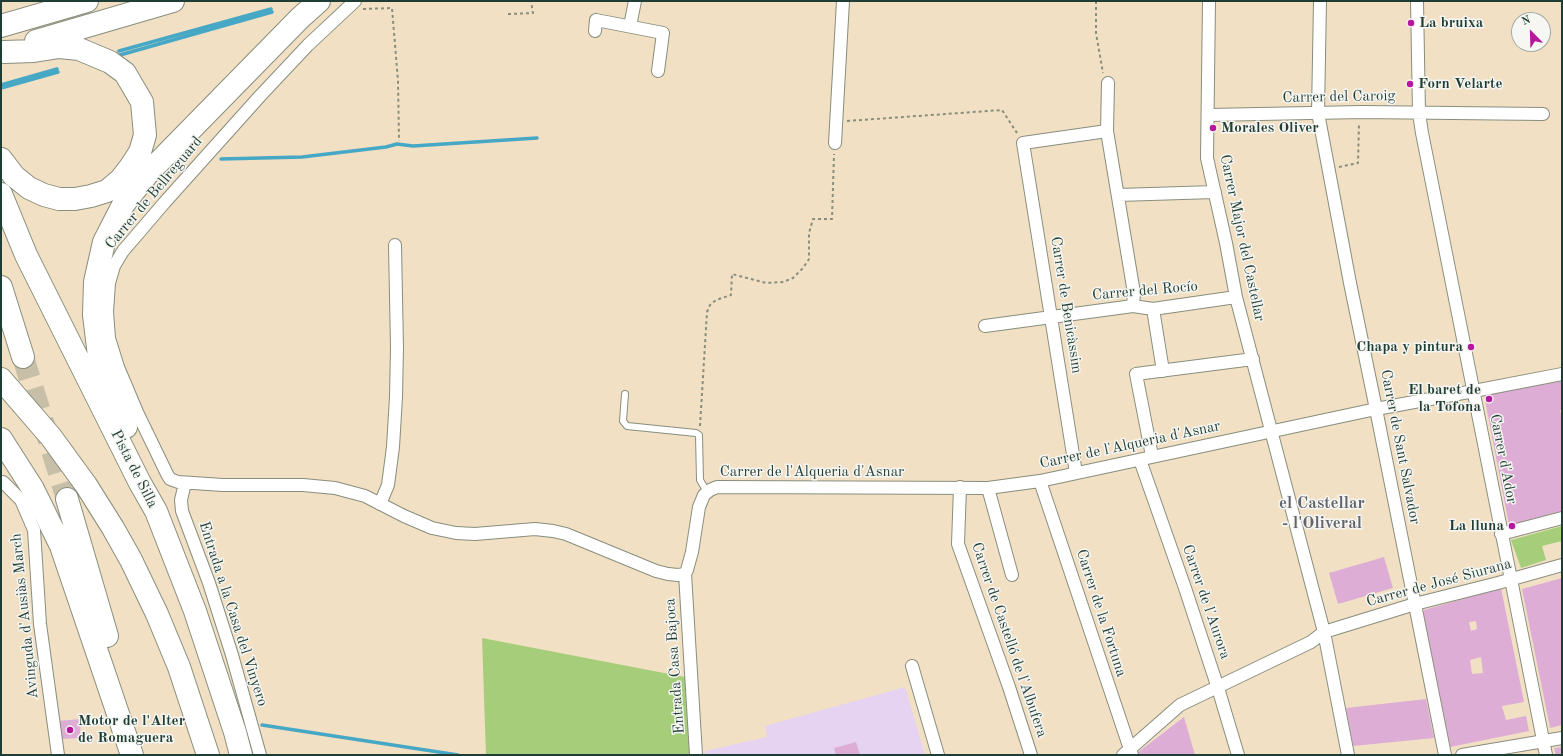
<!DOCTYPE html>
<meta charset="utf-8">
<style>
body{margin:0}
#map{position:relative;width:1563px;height:756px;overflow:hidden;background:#f2e0c5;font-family:"Old Standard TT",serif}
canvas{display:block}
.frame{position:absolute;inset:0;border:2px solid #1f3d34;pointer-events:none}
.north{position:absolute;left:1511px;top:12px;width:40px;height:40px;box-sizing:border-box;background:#f6f6f2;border:1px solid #a0aca6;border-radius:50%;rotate:337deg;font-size:11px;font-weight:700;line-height:16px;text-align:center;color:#1f3d34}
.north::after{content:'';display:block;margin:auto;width:14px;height:18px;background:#b5179e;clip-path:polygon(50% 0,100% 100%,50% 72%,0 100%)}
</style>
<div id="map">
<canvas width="1563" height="756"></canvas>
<div class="frame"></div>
<div class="north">N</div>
</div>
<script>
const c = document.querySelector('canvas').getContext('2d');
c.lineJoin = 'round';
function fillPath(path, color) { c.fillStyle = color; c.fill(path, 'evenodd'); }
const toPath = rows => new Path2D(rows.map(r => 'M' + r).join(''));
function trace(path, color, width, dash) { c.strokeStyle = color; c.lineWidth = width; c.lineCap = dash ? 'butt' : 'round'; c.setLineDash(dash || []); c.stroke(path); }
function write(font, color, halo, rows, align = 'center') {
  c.font = font + ' "Old Standard TT",serif'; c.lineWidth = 3; c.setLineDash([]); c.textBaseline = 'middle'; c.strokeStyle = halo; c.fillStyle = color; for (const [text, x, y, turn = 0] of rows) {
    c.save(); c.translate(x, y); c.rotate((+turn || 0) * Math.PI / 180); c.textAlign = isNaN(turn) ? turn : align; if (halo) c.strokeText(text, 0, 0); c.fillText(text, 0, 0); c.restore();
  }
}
const built = toPath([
 [905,687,925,755,705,755,705,751,767,737,765,726]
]);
const green = toPath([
 [1562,526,1562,541,1542,546,1546,560,1521,568,1511,540],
 [482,638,685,677,690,755,486,755]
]);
const stream = toPath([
 [119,51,271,9],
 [120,55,272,12],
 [1,85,57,69],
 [1,88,58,72],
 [221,159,302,157,386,147,397,144,413,146,537,138],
 [262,725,458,755]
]);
const building = toPath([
 [1562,379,1562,410,1560,410,1562,420,1562,511,1509,525,1484,395],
 [1384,557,1393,588,1338,604,1329,573],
 [1562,578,1562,725,1550,728,1522,589],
 [1501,588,1524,702,1502,706,1506,720,1526,716,1529,731,1450,747,1423,612,1424,610],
 [1476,621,1477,629,1471,631,1469,622],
 [1481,657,1483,673,1472,674,1470,660],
 [1426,699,1434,738,1353,746,1346,708],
 [1184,717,1195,755,1138,755,1137,753],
 [81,719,80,738,62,739,57,721],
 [856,742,860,755,836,755,834,748],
 [1562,747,1562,755,1556,755,1554,748]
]);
const highwayTunnel = toPath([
 [23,357,67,499]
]);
const path = toPath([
 [1096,1,1096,33,1103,73],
 [363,9,392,8,398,81,399,141],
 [508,14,533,13,531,1],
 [847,121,1002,110,1017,133],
 [1339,167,1358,163,1359,123],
 [700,426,707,312,710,305,716,300,731,295,732,274,766,283,783,282,793,278,803,268,809,259,809,233,813,219,832,219,834,154]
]);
const lane = toPath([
 [625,394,623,421,627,426,696,433,699,435,700,480,707,492]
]);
const street = toPath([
 [355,1,308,45,260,96,165,202,123,251,114,266,109,283,107,312,109,338,118,367,137,412,167,474,170,479,178,482,223,485,303,485,335,488,365,496,404,516,432,528,456,533,475,534,535,529,553,531,566,534,656,571,668,574,678,575,685,574],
 [1209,1,1207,158,1226,243,1236,297,1324,632,1348,755],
 [1320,1,1318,113,1350,283,1376,409,1445,755],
 [1417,1,1419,113,1422,133,1546,755],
 [630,26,635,1],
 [595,31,596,20,663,33,658,71],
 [1108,83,1107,131,1134,293,1133,306],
 [1208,115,1362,112,1543,114],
 [835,143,843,1],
 [1118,195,1215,192],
 [1153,309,1163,371],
 [985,326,1133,306,1153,309,1236,297],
 [1152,456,1136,374,1253,359],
 [1140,460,1185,588,1218,688,1238,755],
 [1076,473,1023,143,1107,131],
 [1040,481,1132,755],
 [1,482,3,482,21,500,34,530,40,624,58,755],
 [185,483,181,500,182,511,209,583,232,655,260,755],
 [960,487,958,544,1009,687,1031,755],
 [988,488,1012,575],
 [380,504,388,485,393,447,396,397,397,348,395,245],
 [1501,534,1562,518],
 [685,574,687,570,692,552,699,507,704,495,710,490,717,487,988,488,1040,481,1376,409,1474,391,1562,374],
 [685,574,696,755],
 [912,666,938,755],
 [1123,755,1180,705,1311,642,1324,632,1415,604,1498,583,1562,565],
 [1462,755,1562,738]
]);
const highway = toPath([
 [1,26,87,1],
 [36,41,173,1],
 [1,159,14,176,29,188,44,195,59,199,75,199,91,196,107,191,121,179,131,166,140,152,145,135,142,102,125,73,110,62,79,49,59,47,34,51,4,52],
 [1,194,26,255,140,483,156,511,195,611,235,732,241,755],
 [1,287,23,357],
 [1,379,51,437,86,485,113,528,131,560,157,614,179,667,208,755],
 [126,427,99,356,94,315,95,282,104,242,123,205,149,172,300,18,319,1],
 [1,439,33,489,61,546,132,755],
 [67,499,107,636]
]);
const markers = [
 [1411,23,4,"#b5179e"],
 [1410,84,4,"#b5179e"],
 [1213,128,4,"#b5179e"],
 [1471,347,4,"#b5179e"],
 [1489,399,4,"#b5179e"],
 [1512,526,4,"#b5179e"],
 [70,730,4,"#b5179e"]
];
const poiNames = [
 ["La bruixa",1419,23],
 ["Forn Velarte",1418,84],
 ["Morales Oliver",1221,128],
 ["Chapa y pintura",1463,347,"right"],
 ["El baret de",1481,390,"right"],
 ["la Tofona",1481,407,"right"],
 ["La lluna",1504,526,"right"],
 ["Motor de l'Alter",78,721],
 ["de Romaguera",78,738]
];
const streetNames = [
 ["Carrer del Caroig",1339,97,-1],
 ["Carrer de Bellreguard",154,193,-50],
 ["Carrer Major del Castellar",1242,238,78],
 ["Carrer del Rocío",1145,291,-5],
 ["Carrer de Benicàssim",1066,305,81],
 ["Carrer de l'Alqueria d'Asnar",1130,445,-12],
 ["Carrer de Sant Salvador",1400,447,79],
 ["Carrer d'Ador",1503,459,79],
 ["Pista de Silla",134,469,63],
 ["Carrer de l'Alqueria d'Asnar",812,472],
 ["Carrer de José Siurana",1439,583,-15],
 ["Carrer de l'Aurora",1206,602,71],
 ["Carrer de la Fortuna",1101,613,72],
 ["Entrada a la Casa del Vinyero",233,614,72],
 ["Avinguda d'Ausiàs March",25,616,-96],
 ["Carrer de Castelló de l'Albufera",1009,640,71],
 ["Entrada Casa Bajoca",675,666,-94]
];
const quarterNames = [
 ["el Castellar",1322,504],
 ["- l'Oliveral",1322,524]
];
fillPath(built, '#e5d3f1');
fillPath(green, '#a6ce7a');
trace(stream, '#46a8c5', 3.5);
fillPath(building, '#ddadd6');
trace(highwayTunnel, '#c8bfa8', 22, [22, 11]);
trace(lane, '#888e7c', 8);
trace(street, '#888e7c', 14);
trace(highway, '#888e7c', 24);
trace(path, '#888e7c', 2, [3, 3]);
trace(lane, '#fff', 6);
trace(street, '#fff', 12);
trace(highway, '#fff', 22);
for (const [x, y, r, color] of markers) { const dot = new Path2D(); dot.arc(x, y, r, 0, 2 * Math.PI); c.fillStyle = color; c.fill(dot); trace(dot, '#f6f6f2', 1.5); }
write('bold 15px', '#1f3d34', '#f6f6f2', poiNames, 'left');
write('15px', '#1f3d34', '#f6f6f2', streetNames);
write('bold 17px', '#62646d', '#f6f6f2', quarterNames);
</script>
